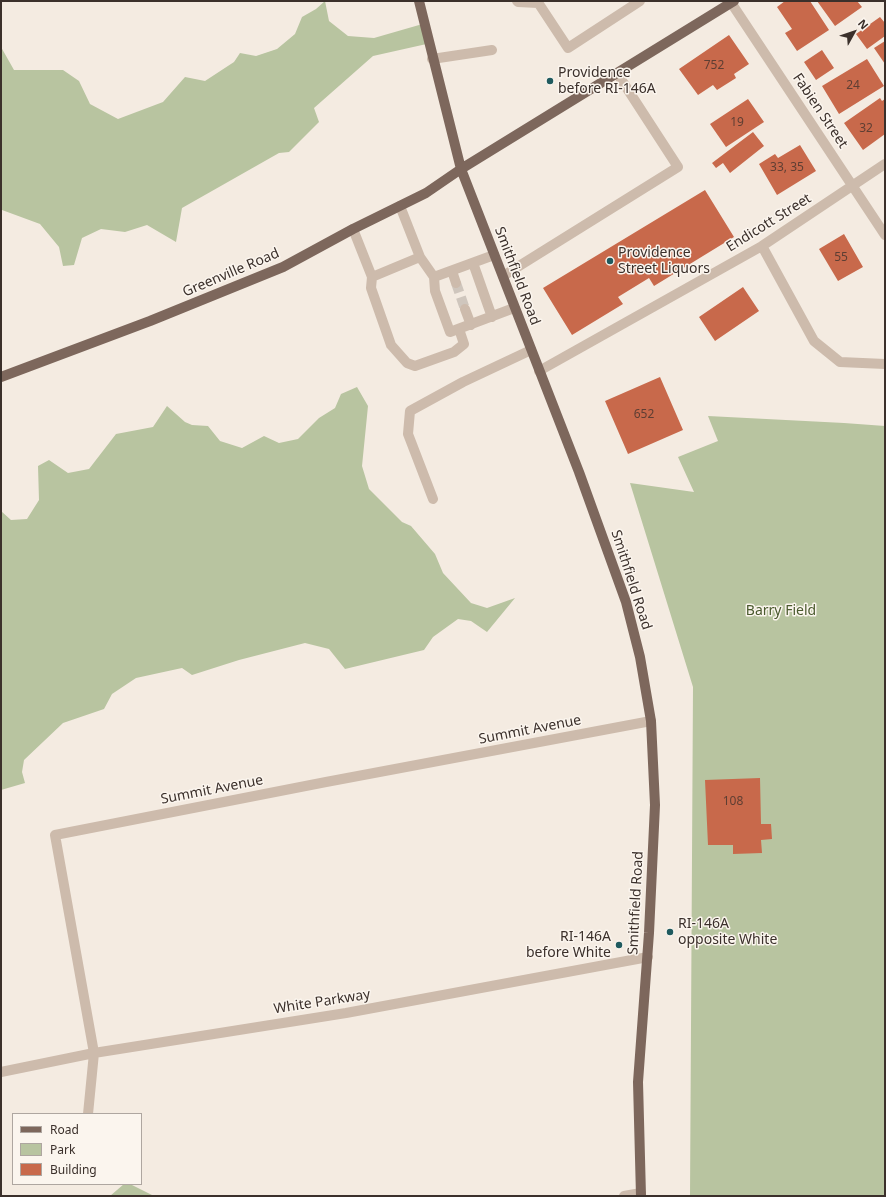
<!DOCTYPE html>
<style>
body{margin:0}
#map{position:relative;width:886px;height:1197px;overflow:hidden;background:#f4ebe1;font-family:"Noto Sans",sans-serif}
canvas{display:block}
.frame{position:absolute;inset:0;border:2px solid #3b302b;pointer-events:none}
.legend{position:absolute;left:12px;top:1113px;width:130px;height:72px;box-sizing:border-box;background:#fbf5ee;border:1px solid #aea6a0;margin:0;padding:5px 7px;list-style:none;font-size:12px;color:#3b302b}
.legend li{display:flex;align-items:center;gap:8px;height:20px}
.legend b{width:20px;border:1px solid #aea6a0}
.north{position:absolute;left:834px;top:12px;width:40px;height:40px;-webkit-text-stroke:3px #fbf5ee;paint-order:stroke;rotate:50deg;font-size:11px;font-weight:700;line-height:16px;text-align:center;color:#3b302b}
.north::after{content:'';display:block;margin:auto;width:14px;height:18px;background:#3b302b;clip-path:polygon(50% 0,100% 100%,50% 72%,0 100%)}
</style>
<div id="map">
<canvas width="886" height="1197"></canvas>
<div class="frame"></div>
<ul class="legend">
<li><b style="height:5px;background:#7d675c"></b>Road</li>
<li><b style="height:11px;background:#b8c4a0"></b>Park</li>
<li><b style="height:11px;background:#c8694b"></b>Building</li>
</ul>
<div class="north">N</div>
</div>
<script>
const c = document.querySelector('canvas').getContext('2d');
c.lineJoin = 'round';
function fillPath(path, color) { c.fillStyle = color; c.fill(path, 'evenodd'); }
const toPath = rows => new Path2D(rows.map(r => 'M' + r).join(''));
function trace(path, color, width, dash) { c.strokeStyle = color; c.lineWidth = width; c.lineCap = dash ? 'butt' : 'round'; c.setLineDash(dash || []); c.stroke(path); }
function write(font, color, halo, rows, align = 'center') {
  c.font = font + ' "Noto Sans",sans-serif'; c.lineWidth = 3; c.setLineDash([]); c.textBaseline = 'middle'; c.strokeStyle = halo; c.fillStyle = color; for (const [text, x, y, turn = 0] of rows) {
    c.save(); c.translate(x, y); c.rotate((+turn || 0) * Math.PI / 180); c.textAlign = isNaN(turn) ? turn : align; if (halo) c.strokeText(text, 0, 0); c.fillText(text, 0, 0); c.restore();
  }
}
const green = toPath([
 [325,1,329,21,348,36,374,38,426,23,431,43,373,56,314,108,319,122,289,152,279,153,182,208,176,242,147,225,125,232,101,229,82,238,74,265,63,266,59,247,40,224,2,210,1,211,1,47,14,70,63,70,79,81,90,104,118,119,163,102,185,77,205,81,234,62,240,53,256,56,277,49,295,34,302,17,316,9],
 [357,387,368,406,362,466,369,489,402,522,411,526,435,554,443,573,471,603,487,608,515,598,487,632,471,621,458,619,433,637,424,650,345,669,329,649,305,643,239,660,192,675,182,668,136,678,112,694,104,709,63,723,24,760,22,772,25,783,1,790,1,511,11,520,27,519,39,500,38,466,49,460,68,473,89,469,116,434,153,427,167,406,185,422,192,425,208,426,220,441,242,448,264,436,279,443,298,439,319,418,335,408,341,394],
 [708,416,844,423,885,426,885,1196,690,1196,693,687,630,483,694,492,678,457,718,441],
 [124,1184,130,1184,154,1196,110,1196]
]);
const building = toPath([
 [785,1,810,1,829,30,797,51,785,33,792,29,777,7],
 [817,1,857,1,862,7,835,26],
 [880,17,885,23,885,36,867,49,856,34],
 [729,35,749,64,734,74,736,78,717,90,713,85,698,95,679,69],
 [885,41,885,64,874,48],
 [822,50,834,68,816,80,804,62],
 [867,59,884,86,839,114,822,86],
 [880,98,882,101,885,99,885,134,863,150,844,123],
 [748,99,764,122,726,147,710,124],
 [753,132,764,146,730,173,723,163,716,168,712,163],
 [800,145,816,171,777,195,759,164,775,154,778,158],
 [705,190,734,237,654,286,649,278,618,297,623,304,572,335,543,288],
 [844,234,863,267,838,281,819,249],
 [743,287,759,311,715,341,699,317],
 [660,377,683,430,628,454,605,401],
 [760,778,761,824,771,824,772,839,761,840,762,853,733,854,733,845,708,845,705,780]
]);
const minorTunnel = toPath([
 [456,283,465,309]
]);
const minor = toPath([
 [517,1,518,2,538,3],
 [537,1,568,48,640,1],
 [730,1,885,235],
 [432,59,492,50],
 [400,206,420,257],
 [353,229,372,277,420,257,434,277,494,255],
 [762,246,814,341,840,362,885,364],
 [473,263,492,317],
 [452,271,456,283],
 [503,276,678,167,617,73],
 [372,277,371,288,391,345,407,363,415,366,454,352,464,344,459,329],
 [434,277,435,291,450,332,514,308],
 [465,309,471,325],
 [539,371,762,246,885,164],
 [433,499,408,434,410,411,463,382,531,350],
 [1,1072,94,1053,346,1013,648,957],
 [88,1114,94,1053,55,835,326,782,651,721],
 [624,1196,641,1193]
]);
const major = toPath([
 [419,1,461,169,579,472,626,602,640,657,651,721,655,805,649,933,638,1082,641,1196],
 [1,377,150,321,283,267,353,229,426,193,461,169,734,1]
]);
const markers = [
 [550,81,4,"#1f5a5e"],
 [610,261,4,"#1f5a5e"],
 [670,932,4,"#1f5a5e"],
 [619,945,4,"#1f5a5e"]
];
const numberNames = [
 ["752",714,66],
 ["24",853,86],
 ["19",737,123],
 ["32",866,129],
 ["33, 35",787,168],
 ["55",841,258],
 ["652",644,415],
 ["108",733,802]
];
const poiNames = [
 ["Providence",558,73],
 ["before RI-146A",558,89],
 ["Providence",618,253],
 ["Street Liquors",618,269],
 ["RI-146A",678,924],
 ["opposite White",678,940],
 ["RI-146A",611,937,"right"],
 ["before White",611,953,"right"]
];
const streetNames = [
 ["Fabien Street",820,111,56],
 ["Endicott Street",769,223,-32],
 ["Greenville Road",231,273,-23],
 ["Smithfield Road",517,276,69],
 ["Smithfield Road",631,580,72],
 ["Summit Avenue",530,730,-11],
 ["Summit Avenue",212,790,-11],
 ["Smithfield Road",636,903,-87],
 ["White Parkway",322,1002,-9]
];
const parkNames = [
 ["Barry Field",781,611]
];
fillPath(green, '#b8c4a0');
fillPath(building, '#c8694b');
trace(minorTunnel, '#cfc6bd', 10, [10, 5]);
trace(minor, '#cdbbac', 10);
trace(major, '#7d675c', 10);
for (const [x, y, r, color] of markers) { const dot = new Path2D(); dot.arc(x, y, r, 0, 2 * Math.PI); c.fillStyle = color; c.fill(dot); trace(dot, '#fbf5ee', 1.5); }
write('12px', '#5e3e33', null, numberNames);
write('14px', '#3b302b', '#fbf5ee', poiNames, 'left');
write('14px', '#3b302b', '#fbf5ee', streetNames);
write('14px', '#4a5a2e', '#fbf5ee', parkNames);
</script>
